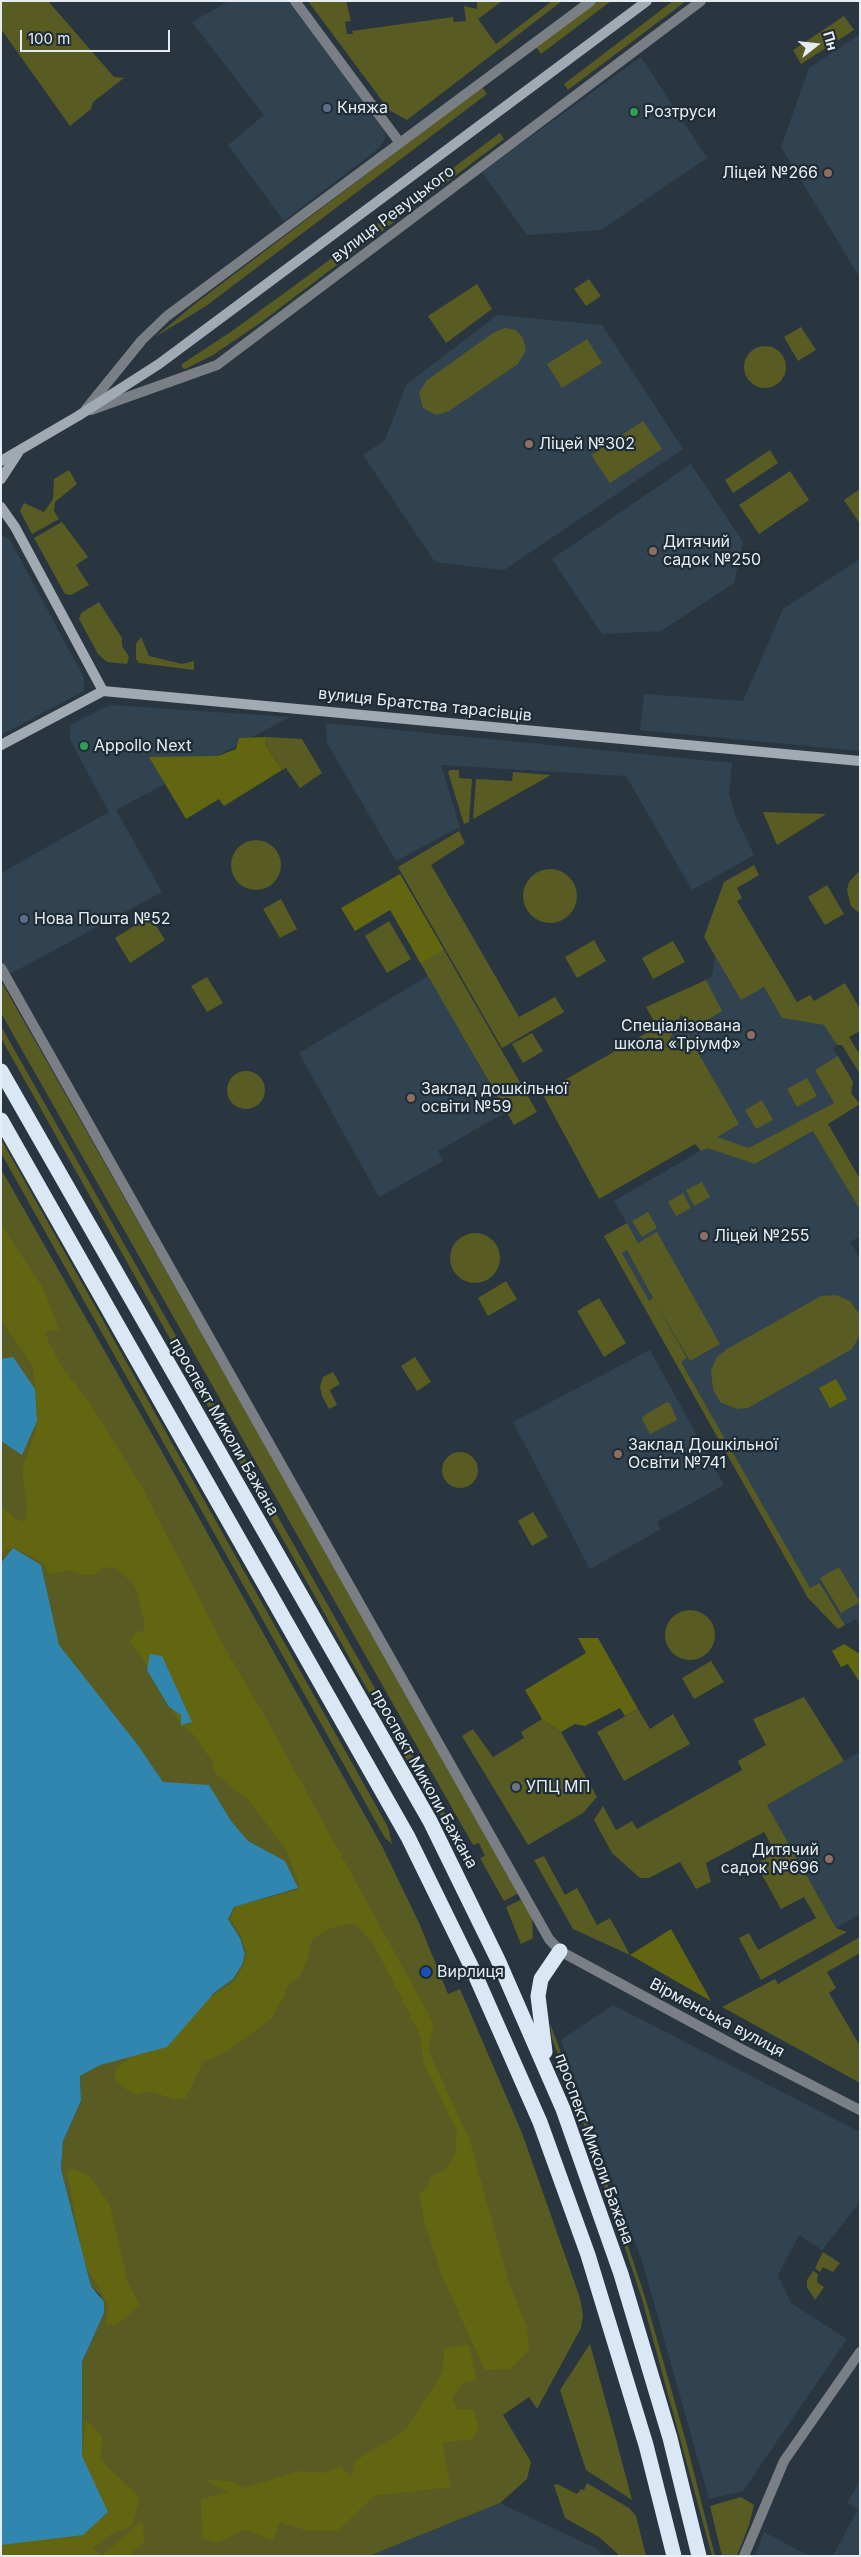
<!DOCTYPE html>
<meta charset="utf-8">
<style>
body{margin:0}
#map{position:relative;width:861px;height:2557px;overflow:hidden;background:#293640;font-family:Inter,sans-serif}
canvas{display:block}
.frame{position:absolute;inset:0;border:2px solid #e5edf3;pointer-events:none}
.north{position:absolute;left:791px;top:20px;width:50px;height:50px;-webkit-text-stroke:4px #202c35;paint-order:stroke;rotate:74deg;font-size:14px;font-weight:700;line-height:20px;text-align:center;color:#e5edf3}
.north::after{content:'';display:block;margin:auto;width:18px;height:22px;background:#e5edf3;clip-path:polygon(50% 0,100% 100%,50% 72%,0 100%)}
.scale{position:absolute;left:20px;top:30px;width:150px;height:22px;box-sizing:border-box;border:2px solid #e5edf3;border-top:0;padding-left:6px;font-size:15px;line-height:18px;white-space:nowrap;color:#e5edf3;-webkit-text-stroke:4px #202c35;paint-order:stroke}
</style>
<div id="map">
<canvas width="861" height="2557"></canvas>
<div class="frame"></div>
<div class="north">Пн</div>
<div class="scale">100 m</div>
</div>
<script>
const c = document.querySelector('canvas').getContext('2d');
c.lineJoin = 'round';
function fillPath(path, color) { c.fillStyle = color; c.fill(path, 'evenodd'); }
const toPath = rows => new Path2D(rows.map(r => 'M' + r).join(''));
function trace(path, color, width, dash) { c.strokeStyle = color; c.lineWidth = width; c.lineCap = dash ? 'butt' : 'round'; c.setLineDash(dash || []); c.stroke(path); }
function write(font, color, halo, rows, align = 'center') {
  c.font = font + ' Inter,sans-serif'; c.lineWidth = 4.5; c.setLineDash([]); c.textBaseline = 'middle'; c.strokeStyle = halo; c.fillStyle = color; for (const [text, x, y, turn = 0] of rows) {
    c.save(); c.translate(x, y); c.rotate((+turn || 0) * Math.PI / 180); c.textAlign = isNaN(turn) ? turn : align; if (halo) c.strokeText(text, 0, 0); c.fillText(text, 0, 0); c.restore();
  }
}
const built = toPath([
 [229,1,295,1,378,116,385,132,385,139,379,148,284,221,228,145,264,115,192,22],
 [860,34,860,278,781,147,809,68],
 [641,57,707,158,601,230,527,235,482,172],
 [497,315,602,325,683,449,504,570,435,562,363,455,385,440,406,385],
 [691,464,743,542,734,583,661,631,602,634,552,559],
 [1,536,9,538,84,678,84,691,1,735],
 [860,559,860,751,640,730,644,694,743,701,783,609],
 [110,705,290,717,116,810,162,892,10,974,1,959,1,873,109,812,70,740,70,725],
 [326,723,732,763,729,794,735,815,754,855,692,890,626,776,441,765,460,827,396,861,327,743],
 [728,925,782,1018,824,1025,837,1045,833,1048,853,1082,834,1103,749,1149,716,1137,666,1049,692,988,712,976,718,931],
 [428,976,506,1112,438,1151,443,1161,379,1197,299,1053],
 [814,1131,860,1210,860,1236,850,1242,860,1259,860,1626,856,1619,845,1625,821,1583,810,1589,680,1362,687,1358,653,1299,649,1301,621,1253,638,1243,614,1201,707,1147,755,1164],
 [650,1350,724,1485,657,1522,661,1529,590,1569,513,1422],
 [860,1752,860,1914,836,1928,767,1805],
 [613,2005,860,2132,860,2202,822,2250,799,2235,778,2275,791,2303,847,2339,743,2491,709,2499,643,2264,561,2040],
 [860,2481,860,2556,833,2556,858,2509,847,2503],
 [500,2503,597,2549,603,2556,369,2556],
 [764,2532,809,2556,755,2556]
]);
const green = toPath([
 [1,1,48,1,114,77,124,78,93,102,91,109,70,126,1,29],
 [308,1,346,1,351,21,345,22,347,34,353,34,352,31,453,17,454,22,466,21,464,6,477,9,477,1,502,1,478,19,496,44,552,1,562,1,407,120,389,110],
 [597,1,611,1,541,54,536,47],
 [673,1,686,1,568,90,564,84],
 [844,16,854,30,801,64,793,50],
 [482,87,487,94,206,306,155,337,196,303],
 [500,133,504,139,260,323,213,355,185,369,182,368,182,364,232,331,309,275],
 [589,279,601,296,586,306,574,289],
 [477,284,492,309,446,343,428,316],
 [801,327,816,350,798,361,784,337],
 [505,328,516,330,523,338,526,350,518,364,449,411,436,415,423,408,419,393,426,381,493,333],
 [587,339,602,363,562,388,547,364],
 '744 367a21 21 0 1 1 42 0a21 21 0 1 1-42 0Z',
 [643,421,662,449,610,483,591,455],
 [770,450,778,463,733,493,725,480],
 [69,470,77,484,55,502,54,511,59,519,32,534,20,511,24,503,44,512,53,499,54,479],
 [790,471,809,500,759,534,739,505],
 [860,489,860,524,844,500],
 [62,522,88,557,76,565,89,585,71,595,65,594,34,538],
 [99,602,122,638,122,646,129,657,127,664,107,662,98,654,79,619,81,613],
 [141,637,149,656,182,664,194,661,194,670,139,663,136,659,136,644],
 [267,737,302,739,322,773,300,788,286,768,282,770,265,744],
 [450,770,459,770,459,778,472,779,469,822,464,824,448,772],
 [513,772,551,775,473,819,476,779,512,781],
 [763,812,826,814,777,845],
 [459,831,465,843,431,865,519,1017,555,997,564,1012,502,1048,398,867],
 '231 865a25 25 0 1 1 50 0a25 25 0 1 1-50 0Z',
 [754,865,759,875,737,888,742,898,737,901,797,1002,810,995,814,1001,845,983,860,1009,860,1031,849,1037,860,1055,860,1074,842,1045,837,1045,824,1025,782,1018,764,987,741,1000,704,937,724,882],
 '523 896a27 27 0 1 1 54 0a27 27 0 1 1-54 0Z',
 [860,870,860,914,851,906,847,890,849,882],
 [827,885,844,914,825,925,808,897],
 [281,899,297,929,280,938,263,909],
 [150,916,165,940,130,963,115,938],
 [389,921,411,959,387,973,365,936],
 [594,940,606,961,577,978,565,957],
 [673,941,685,962,653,979,642,958],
 [444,950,537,1112,514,1125,421,964],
 [207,977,223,1003,207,1012,191,986],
 [706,980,722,1011,691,1030,681,1014,666,1048,688,1035,739,1124,717,1137,749,1148,834,1103,815,1070,838,1056,853,1082,851,1093,860,1104,828,1124,860,1179,860,1210,813,1131,755,1164,707,1148,701,1151,695,1144,599,1199,542,1093,657,1027,646,1007],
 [1,981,334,1566,519,1893,504,1901,480,1858,485,1856,479,1843,473,1845,1,1013],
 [1,1026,443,1809,448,1822,435,1810,1,1038],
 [532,1033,543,1051,523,1063,512,1044],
 '227 1090a19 19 0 1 1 38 0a19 19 0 1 1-38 0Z',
 [807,1078,817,1096,797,1107,787,1089],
 [762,1100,773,1120,756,1129,745,1110],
 [1,1139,388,1827,392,1844,385,1838,1,1153],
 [1,1169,161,1450,382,1846,420,1925,448,1994,460,1989,522,2133,580,2298,583,2315,581,2328,537,2409,529,2397,503,2415,531,2462,527,2479,500,2503,369,2556,1,2556,108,2512,82,2456,82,2362,104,2313,100,2295,91,2286,61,2169,63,2141,81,2101,80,2076,156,1795,1,1565],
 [298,1888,234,1907,228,1919,240,1938,245,1954,242,1965,233,1979,214,1993,167,2047,228,1902],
 [702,1182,710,1197,694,1206,686,1190],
 [683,1193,691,1208,676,1216,668,1202],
 [648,1212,657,1228,642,1237,632,1221],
 [627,1223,638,1243,657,1232,720,1344,690,1361,653,1298,687,1358,681,1362,810,1588,820,1583,845,1625,838,1629,808,1598,604,1236],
 [627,1250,653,1298,649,1301,622,1253],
 '450 1258a25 25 0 1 1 50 0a25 25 0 1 1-50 0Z',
 [506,1281,517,1299,488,1316,478,1298],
 [836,1295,850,1301,860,1315,860,1335,852,1349,748,1408,736,1409,720,1402,713,1389,711,1370,717,1357,727,1349,821,1296],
 [599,1298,626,1343,604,1357,577,1311],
 [415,1357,431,1382,417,1391,401,1366],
 [333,1372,340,1384,330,1390,337,1405,329,1409,322,1396,320,1387,323,1377],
 [667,1402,670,1403,677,1420,650,1434,642,1419,643,1416],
 '442 1470a18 18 0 1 1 36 0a18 18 0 1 1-36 0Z',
 [533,1512,548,1537,532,1546,518,1521],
 [839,1567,860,1602,841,1613,820,1578],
 '665 1635a25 25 0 1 1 50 0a25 25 0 1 1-50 0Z',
 [711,1661,724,1682,694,1699,682,1678],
 [804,1697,844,1761,767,1805,836,1928,847,1932,761,1980,739,1938,749,1933,758,1950,816,1918,804,1897,781,1909,756,1864,775,1852,764,1832,706,1863,711,1882,696,1889,680,1862,649,1878,640,1878,612,1853,594,1820,603,1806,616,1830,632,1821,637,1829,742,1770,738,1761,766,1745,753,1719],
 [638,1709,650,1729,673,1714,690,1744,624,1781,597,1732],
 [542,1719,561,1732,597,1797,583,1813,528,1845,462,1736,473,1729,493,1757,524,1738,521,1732],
 [544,1856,565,1895,577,1888,597,1925,610,1918,630,1955,573,1929,534,1860],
 [522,1899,532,1917,533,1938,521,1944,506,1907],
 [860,1937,860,1953,827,1972,836,1988,829,1993,860,2046,860,2083,722,2007,775,1979,778,1984],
 [550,2023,587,2123,645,2297,687,2445,715,2556,712,2556,642,2299,576,2101,552,2039],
 [823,2252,840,2263,833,2272,823,2267,820,2272,815,2268],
 [813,2271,818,2274,817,2282,824,2287,815,2300,807,2287,807,2280],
 [590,2344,613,2428,632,2500,586,2470,560,2390],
 [587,2483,629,2508,636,2516,646,2556,620,2556,599,2537,565,2518,554,2485,557,2484,577,2494,581,2489,584,2490],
 [741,2497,754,2505,749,2525,737,2556,722,2556,710,2506]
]);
const forest = toPath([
 [267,737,265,744,282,770,224,806,219,799,186,819,149,757,218,756,236,749,239,738],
 [400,874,444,950,421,964,390,910,355,931,341,908],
 [1,1224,43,1288,56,1321,59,1331,45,1331,50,1345,62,1367,90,1403,142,1487,226,1650,266,1718,434,2024,428,2050,469,2138,510,2286,527,2327,529,2350,510,2369,485,2370,441,2274,425,2224,419,2195,427,2188,431,2176,444,2171,449,2164,455,2154,457,2132,423,2061,421,2038,407,2009,373,1943,355,1924,348,1924,327,1929,312,1940,306,1963,299,1977,288,1985,284,1997,271,2019,226,2052,203,2062,186,2098,177,2100,149,2091,137,2095,122,2087,115,2077,115,2070,135,2052,198,2001,213,1996,235,1980,243,1966,247,1953,240,1934,230,1919,236,1906,298,1890,299,1883,285,1848,248,1800,215,1773,212,1761,192,1733,181,1725,138,1651,129,1643,137,1631,142,1632,145,1627,138,1595,132,1582,114,1567,103,1568,93,1575,83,1575,70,1571,48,1574,46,1566,30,1555,13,1548,1,1553,1,1506,16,1519,25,1522,27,1512,22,1469,36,1430,37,1411,33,1366,1,1320],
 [836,1379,847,1399,830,1408,819,1388],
 [578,1638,598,1638,638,1709,625,1716,620,1708,585,1726,575,1724,561,1732,542,1719,525,1690,586,1653],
 [844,1644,860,1654,860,1683,848,1664,841,1667,832,1651],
 [671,1929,711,2001,630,1955],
 [72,2168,90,2176,110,2205,128,2282,140,2305,115,2326,106,2324,108,2308,104,2296,86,2267,81,2249,67,2172],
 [469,2345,477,2380,462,2384,453,2398,457,2409,473,2409,479,2428,473,2439,442,2443,451,2487,374,2496,338,2531,307,2531,280,2522,273,2541,245,2529,217,2543,202,2538,201,2499,228,2492,204,2480,232,2481,244,2488,299,2471,323,2473,341,2466,351,2477,355,2461,405,2430,443,2372,444,2348],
 [86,2420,103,2437,100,2459,140,2498,132,2526,110,2535,93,2548,100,2556,1,2556,1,2538,81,2532,107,2515,82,2456],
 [142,2521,145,2542,131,2553,131,2556,102,2556]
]);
const water = toPath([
 [13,1357,35,1389,37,1421,22,1455,1,1441,1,1359],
 [13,1548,41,1565,59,1645,137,1744,163,1782,209,1785,231,1821,248,1841,285,1861,298,1888,234,1907,228,1919,240,1938,245,1954,242,1965,233,1979,214,1993,167,2047,100,2065,80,2076,81,2101,63,2141,61,2169,91,2286,104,2302,104,2313,82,2362,82,2456,108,2512,83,2535,1,2545,1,1563],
 [150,1654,162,1656,192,1722,181,1725,181,1715,169,1707,147,1670]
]);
const street = toPath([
 [295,1,400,143],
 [86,409,142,340,167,316,591,1],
 [91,410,217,365,701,1],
 [1,968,549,1939,560,1951,743,2050,860,2110],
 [744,2556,784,2461,860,2352]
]);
const secondary = toPath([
 [1,461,78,416,159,364,647,1],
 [1,479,18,453],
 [1,507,15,527,103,691],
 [1,745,103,691,860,761]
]);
const highway = toPath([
 [1,1071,430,1821,498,1960,563,2109,621,2274,670,2438,699,2556],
 [1,1120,408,1837,473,1970,540,2122,588,2255,646,2445,674,2556],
 [545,2052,538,1996,541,1979,560,1951]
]);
const markers = [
 [327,108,5,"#5c6f8a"],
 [634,112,5,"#2e9e5b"],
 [828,173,5,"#8d6e63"],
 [529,444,5,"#8d6e63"],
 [653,551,5,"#8d6e63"],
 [84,746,5,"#2e9e5b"],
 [24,919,5,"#5c6f8a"],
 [751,1035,5,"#8d6e63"],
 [411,1098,5,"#8d6e63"],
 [704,1236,5,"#8d6e63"],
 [618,1454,5,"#8d6e63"],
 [516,1787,5,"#6b7280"],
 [829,1859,5,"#8d6e63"],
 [426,1972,6,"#1a4fb4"]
];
const poiNames = [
 ["Княжа",337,108],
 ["Розтруси",644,112],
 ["Ліцей №266",818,173,"right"],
 ["Ліцей №302",539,444],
 ["Дитячий",663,542],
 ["садок №250",663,560],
 ["Appollo Next",94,746],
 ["Нова Пошта №52",34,919],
 ["Спеціалізована",741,1026,"right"],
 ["школа «Тріумф»",741,1044,"right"],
 ["Заклад дошкільної",421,1089],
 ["освіти №59",421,1107],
 ["Ліцей №255",714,1236],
 ["Заклад Дошкільної",628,1445],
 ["Освіти №741",628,1463],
 ["УПЦ МП",526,1787],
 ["Дитячий",819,1850,"right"],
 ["садок №696",819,1868,"right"],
 ["Вирлиця",437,1972]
];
const streetNames = [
 ["вулиця Ревуцького",393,214,-37],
 ["вулиця Братства тарасівців",425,705,6],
 ["проспект Миколи Бажана",224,1427,60],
 ["проспект Миколи Бажана",424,1779,61],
 ["Вірменська вулиця",717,2018,28],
 ["проспект Миколи Бажана",594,2149,70]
];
fillPath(built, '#314351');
fillPath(green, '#585b22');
fillPath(forest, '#626611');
fillPath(water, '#3186af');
trace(street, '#7a7f85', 10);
trace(secondary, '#a1aab3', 10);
trace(highway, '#dae8f6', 15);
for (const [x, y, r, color] of markers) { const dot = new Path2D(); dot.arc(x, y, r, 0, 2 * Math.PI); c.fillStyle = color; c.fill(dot); trace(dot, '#202c35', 2); }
write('16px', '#e5edf3', '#202c35', poiNames, 'left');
write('16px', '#e5edf3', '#202c35', streetNames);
</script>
